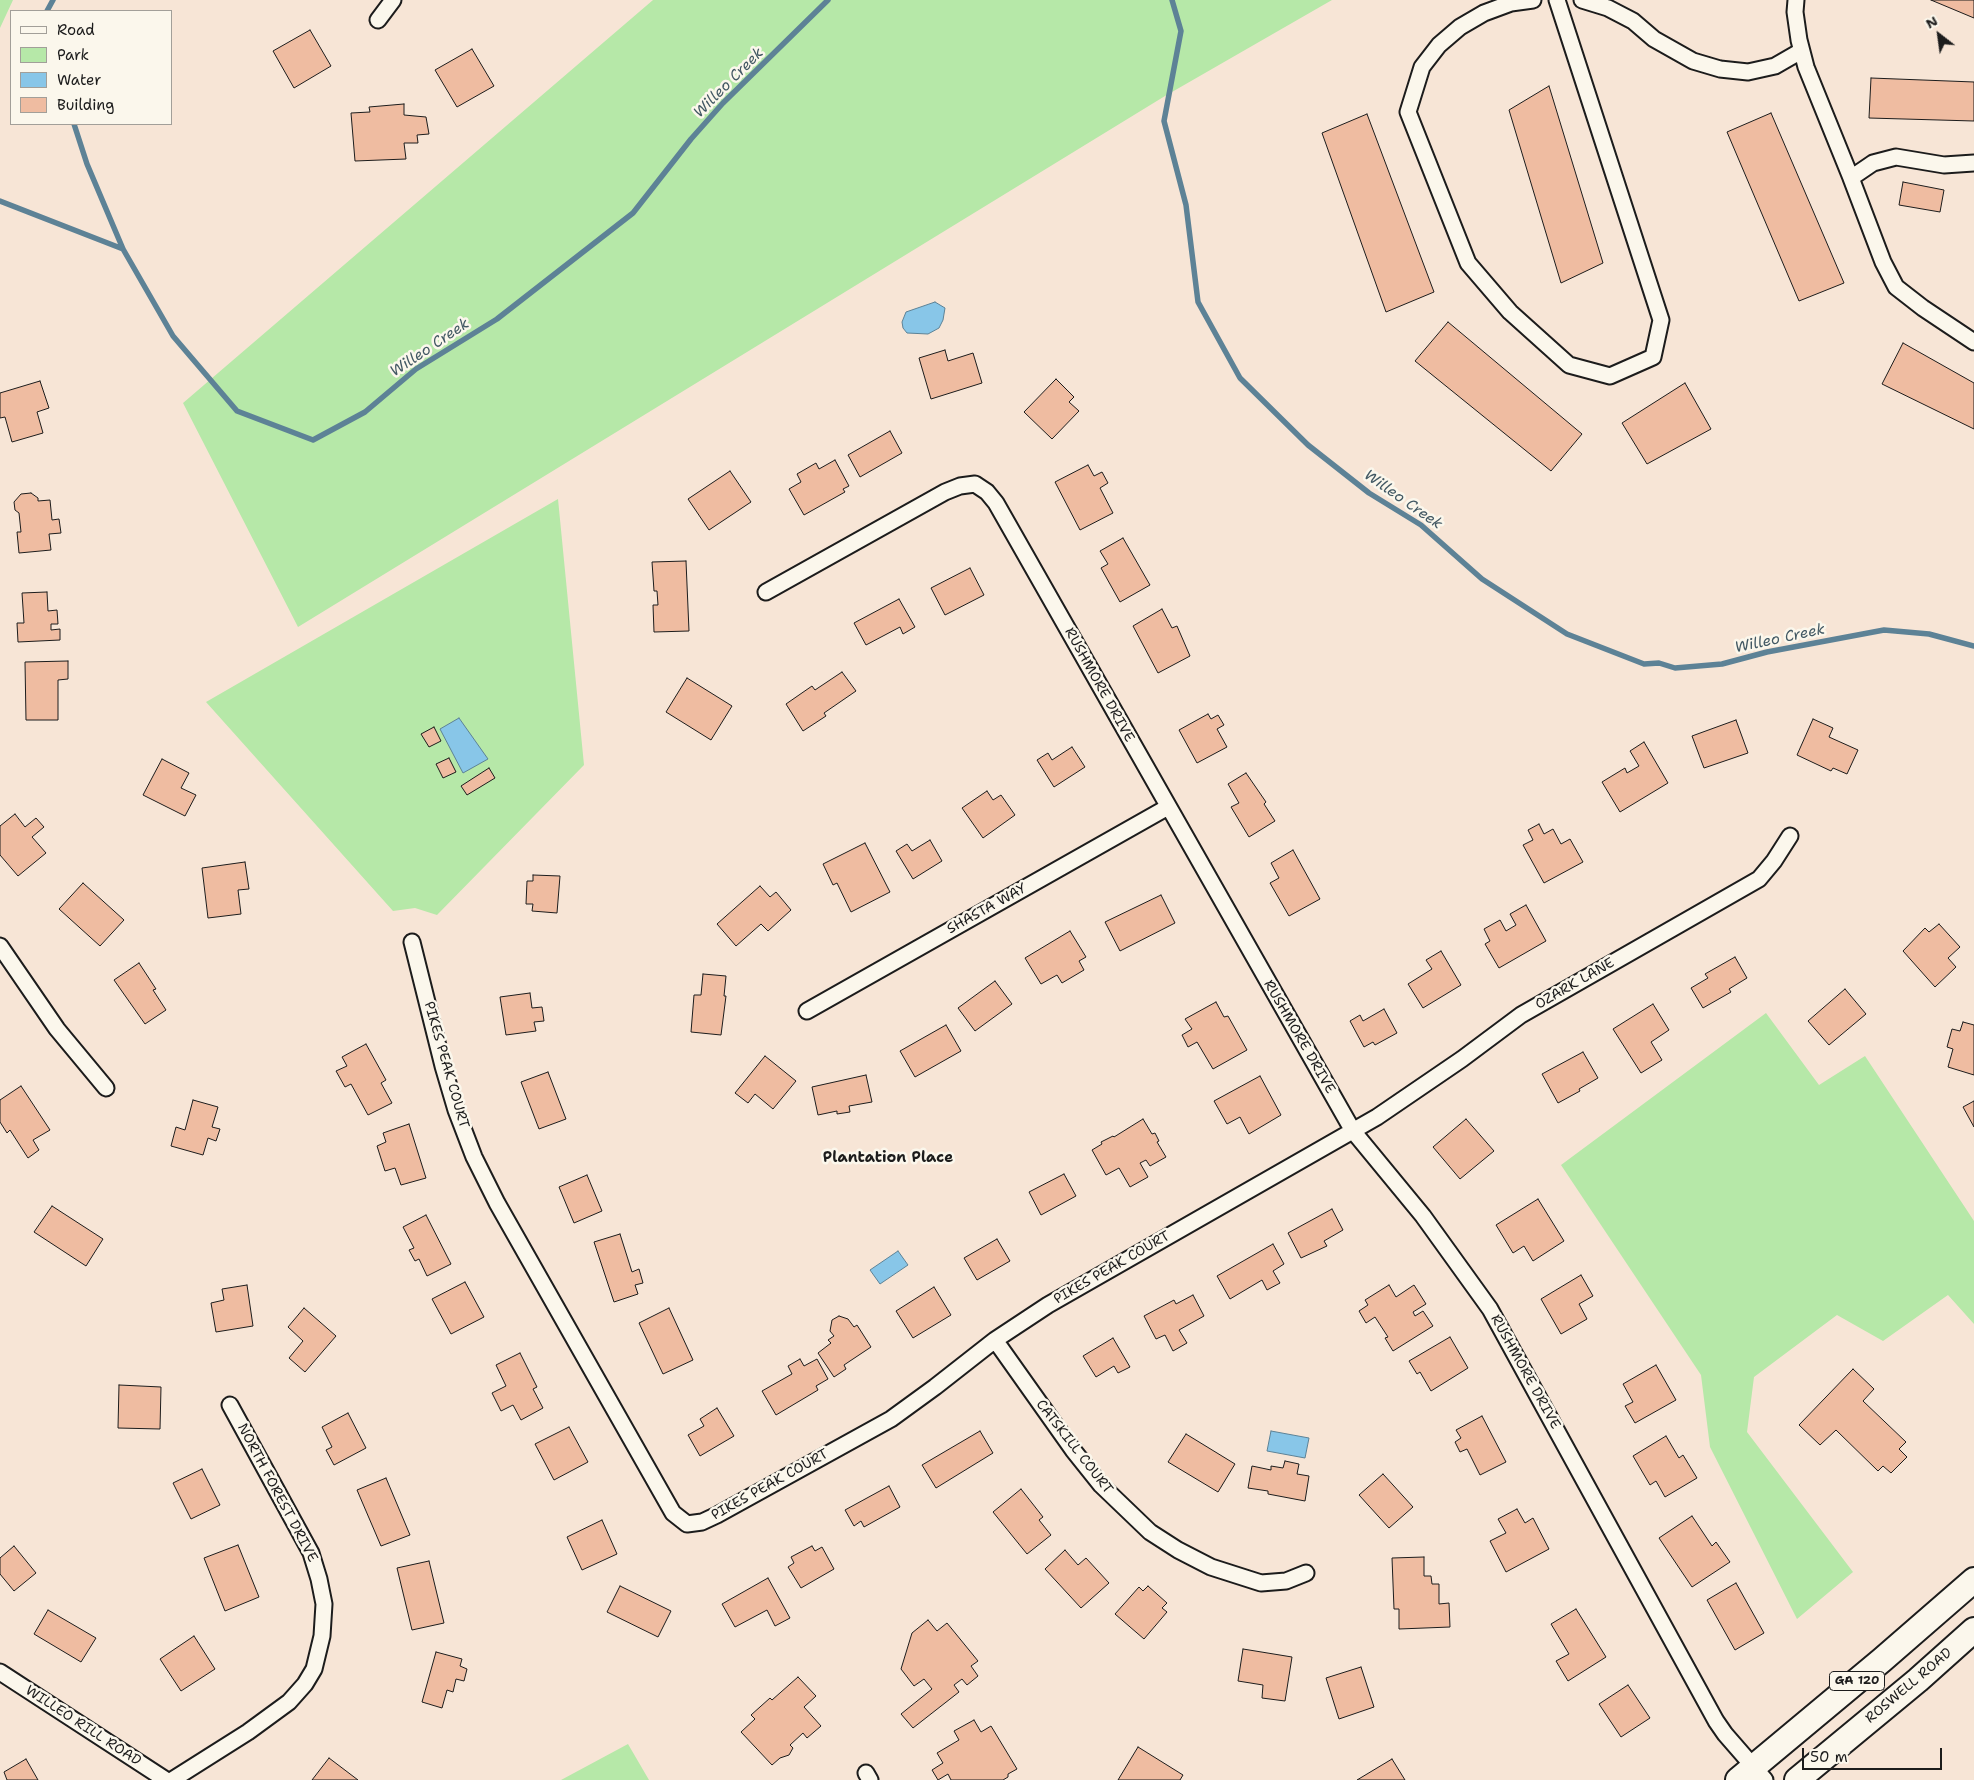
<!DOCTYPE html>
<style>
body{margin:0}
#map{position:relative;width:1974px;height:1780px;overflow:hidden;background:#f7e5d6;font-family:"Shantell Sans",sans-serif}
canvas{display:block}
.legend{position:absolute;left:10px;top:10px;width:162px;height:115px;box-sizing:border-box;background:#fbf7ec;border:1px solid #a29f99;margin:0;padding:6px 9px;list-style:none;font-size:15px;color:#1c1c1c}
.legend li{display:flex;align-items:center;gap:10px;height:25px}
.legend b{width:25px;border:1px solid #a29f99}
.north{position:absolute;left:1914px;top:10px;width:50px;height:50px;-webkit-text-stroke:4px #fbf7ec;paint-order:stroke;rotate:330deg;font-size:14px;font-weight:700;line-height:20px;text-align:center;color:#1c1c1c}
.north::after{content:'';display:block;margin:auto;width:18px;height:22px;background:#1c1c1c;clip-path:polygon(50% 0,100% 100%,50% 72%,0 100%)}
.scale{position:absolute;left:1802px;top:1748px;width:140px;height:22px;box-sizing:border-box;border:2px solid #1c1c1c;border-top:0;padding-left:6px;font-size:15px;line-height:18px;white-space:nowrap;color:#1c1c1c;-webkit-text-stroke:4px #fbf7ec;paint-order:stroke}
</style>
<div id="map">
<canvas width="1974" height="1780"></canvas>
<ul class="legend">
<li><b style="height:6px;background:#fbf7ec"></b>Road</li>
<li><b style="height:14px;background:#b6e8a8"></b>Park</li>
<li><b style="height:14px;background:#88c6e8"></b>Water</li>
<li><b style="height:14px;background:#efbca1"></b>Building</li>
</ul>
<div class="north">N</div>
<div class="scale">50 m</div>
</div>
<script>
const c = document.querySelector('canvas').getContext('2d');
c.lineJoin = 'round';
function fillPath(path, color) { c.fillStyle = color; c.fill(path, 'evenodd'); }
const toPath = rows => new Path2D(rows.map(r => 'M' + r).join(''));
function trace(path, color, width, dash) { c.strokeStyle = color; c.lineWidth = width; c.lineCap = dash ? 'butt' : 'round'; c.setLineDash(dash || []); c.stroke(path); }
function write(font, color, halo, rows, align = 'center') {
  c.font = font + ' "Shantell Sans",sans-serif'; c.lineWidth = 5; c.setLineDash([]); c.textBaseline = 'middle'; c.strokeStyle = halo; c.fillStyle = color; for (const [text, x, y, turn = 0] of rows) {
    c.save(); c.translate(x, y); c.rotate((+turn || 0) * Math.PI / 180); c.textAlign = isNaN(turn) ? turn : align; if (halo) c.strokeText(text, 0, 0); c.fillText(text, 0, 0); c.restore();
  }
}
const green = toPath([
 [0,0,13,0,0,28],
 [653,0,1332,0,1165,96,298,627,183,403],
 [558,499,584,765,437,915,415,908,393,911,206,702],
 [1766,1013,1819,1085,1865,1056,1974,1221,1974,1324,1948,1295,1883,1341,1837,1315,1754,1377,1747,1432,1853,1572,1797,1619,1710,1447,1701,1375,1561,1165],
 [628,1744,649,1780,561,1780]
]);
const water = toPath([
 [935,302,945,308,943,320,939,328,928,334,907,333,903,328,902,322,906,312,935,302],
 [459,718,488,759,463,773,440,729,459,718],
 [898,1251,908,1265,880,1284,870,1270,898,1251],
 [1271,1431,1309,1438,1305,1458,1267,1451,1271,1431]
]);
const stream = toPath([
 [1172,0,1181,31,1164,121,1186,205,1198,302,1240,378,1308,445,1369,493,1421,525,1482,579,1567,634,1644,664,1659,663,1675,668,1722,664,1767,652,1884,630,1929,634,1974,646],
 [47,11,53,0],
 [74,124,87,164,123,249,173,336,237,411,313,440,365,412,416,369,497,319,633,213,691,139,723,103,828,0],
 [0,201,123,249]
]);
const building = toPath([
 [1931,0,1974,0,1974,18,1931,0],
 [310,30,331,66,294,88,273,51,310,30],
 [472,49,494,86,457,107,435,70,472,49],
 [1871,78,1974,82,1974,121,1869,118,1871,78],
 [1549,86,1603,263,1561,283,1509,110,1549,86],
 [404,104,404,115,426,117,429,134,417,135,418,143,404,143,406,159,355,161,351,113,370,112,369,107,404,104],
 [1771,113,1844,283,1799,301,1727,132,1771,113],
 [1367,114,1434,292,1386,312,1322,133,1367,114],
 [1903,182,1944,190,1940,212,1899,205,1903,182],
 [1448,322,1582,434,1551,471,1415,361,1448,322],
 [1903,343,1974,383,1974,429,1882,384,1903,343],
 [945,350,948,361,973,353,982,383,931,399,919,358,945,350],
 [1056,379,1074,397,1069,402,1079,411,1052,439,1024,412,1056,379],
 [40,381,49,408,37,412,43,433,12,442,5,417,0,418,0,393,40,381],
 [1685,383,1711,429,1647,464,1622,423,1685,383],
 [890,431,902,453,860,477,848,455,890,431],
 [835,460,849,486,843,489,845,492,804,515,789,489,801,482,797,474,816,463,819,469,835,460],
 [1088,465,1094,476,1102,472,1108,483,1100,488,1113,513,1080,530,1055,482,1088,465],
 [730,471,751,502,709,530,688,499,730,471],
 [31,493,38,498,38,501,50,500,52,520,59,519,61,533,49,534,51,550,19,553,17,532,21,532,19,513,15,510,14,502,21,494,31,493],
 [1123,538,1150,585,1120,602,1101,568,1108,564,1100,551,1123,538],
 [686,561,689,631,654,632,653,605,658,605,657,591,654,591,652,562,686,561],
 [970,568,984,595,945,615,931,588,970,568],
 [47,592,48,611,57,610,58,624,51,624,51,630,60,629,60,640,18,642,17,623,24,623,22,593,47,592],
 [899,599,915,627,903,634,900,627,866,645,854,623,899,599],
 [1162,609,1172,628,1177,626,1190,656,1158,673,1133,626,1162,609],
 [68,661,68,679,58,680,58,720,26,720,25,662,68,661],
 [842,672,856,691,824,713,826,716,803,731,786,704,812,686,815,690,842,672],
 [687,678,732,706,711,740,666,712,687,678],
 [1208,714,1211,719,1218,715,1224,725,1217,729,1227,747,1197,763,1179,730,1208,714],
 [1813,719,1833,728,1829,737,1858,750,1847,774,1833,768,1831,771,1797,755,1813,719],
 [1736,720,1748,753,1704,768,1692,736,1736,720],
 [434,727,441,741,429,747,421,734,434,727],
 [1644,742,1668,783,1620,812,1602,782,1625,768,1627,773,1639,766,1630,751,1644,742],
 [1072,747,1085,767,1054,787,1037,760,1048,753,1052,760,1072,747],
 [449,758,456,772,443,778,436,764,449,758],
 [162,759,189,773,181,788,196,795,185,816,143,795,162,759],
 [489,768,495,778,467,795,461,786,489,768],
 [1246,773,1266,802,1264,804,1275,821,1249,837,1231,807,1239,803,1228,784,1246,773],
 [987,791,993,800,1001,795,1015,815,983,838,962,808,987,791],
 [15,814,25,827,36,818,44,827,32,837,46,853,18,876,0,855,0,826,15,814],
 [1539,824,1544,834,1553,829,1561,844,1570,839,1583,862,1544,883,1523,845,1533,840,1528,830,1539,824],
 [930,840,942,861,913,879,896,851,907,844,912,851,930,840],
 [865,843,890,892,851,912,837,883,833,885,823,864,865,843],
 [1293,850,1320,899,1289,916,1270,883,1279,878,1271,863,1293,850],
 [245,862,249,889,238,890,241,914,208,918,202,868,245,862],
 [533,875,560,876,557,913,532,911,533,904,526,904,527,881,533,881,533,875],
 [83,883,124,920,100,946,59,909,83,883],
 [760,886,770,897,776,892,791,910,768,931,761,924,736,946,717,924,760,886],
 [1161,895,1175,923,1120,951,1105,922,1161,895],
 [1526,905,1546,941,1499,968,1485,944,1490,941,1484,929,1500,920,1506,931,1516,925,1510,914,1526,905],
 [1939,924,1960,947,1948,958,1956,967,1935,987,1903,951,1925,928,1929,932,1939,924],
 [1070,931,1086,957,1079,961,1084,970,1062,983,1057,975,1041,984,1025,958,1070,931],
 [1441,951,1461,985,1423,1008,1408,984,1432,969,1426,960,1441,951],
 [1735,957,1747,978,1729,989,1731,992,1703,1008,1691,988,1708,978,1705,974,1735,957],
 [139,963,156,989,153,990,166,1010,145,1024,114,980,139,963],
 [703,974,726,976,724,996,726,996,721,1035,691,1032,694,995,701,995,703,974],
 [995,981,1012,1004,975,1031,958,1008,995,981],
 [1845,989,1866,1014,1829,1045,1808,1021,1845,989],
 [530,993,532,1008,542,1007,544,1021,534,1022,536,1031,506,1035,500,997,530,993],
 [1216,1002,1224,1017,1228,1016,1247,1050,1213,1069,1197,1042,1188,1047,1182,1035,1192,1029,1185,1019,1216,1002],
 [1653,1004,1669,1030,1651,1042,1662,1060,1641,1073,1613,1029,1653,1004],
 [1384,1009,1397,1033,1375,1045,1373,1042,1364,1047,1350,1021,1360,1015,1363,1021,1384,1009],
 [1963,1022,1974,1025,1974,1075,1948,1067,1953,1049,1947,1047,1952,1029,1960,1031,1963,1022],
 [946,1025,961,1051,915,1077,900,1051,946,1025],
 [366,1044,386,1080,381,1083,392,1103,368,1115,351,1084,345,1087,336,1071,347,1066,342,1057,366,1044],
 [1583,1052,1598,1078,1579,1089,1580,1091,1558,1103,1542,1074,1583,1052],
 [765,1056,796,1081,773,1109,755,1094,748,1103,735,1093,765,1056],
 [548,1072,566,1119,539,1129,521,1082,548,1072],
 [866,1075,872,1102,849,1106,850,1112,837,1114,837,1111,818,1115,812,1087,866,1075],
 [1260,1076,1281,1115,1249,1134,1240,1117,1227,1124,1214,1101,1260,1076],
 [21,1086,50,1130,33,1140,39,1150,28,1158,10,1130,7,1133,0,1122,0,1100,21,1086],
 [193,1100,218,1107,212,1127,220,1129,216,1141,208,1138,203,1155,171,1146,176,1127,185,1130,193,1100],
 [1974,1101,1974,1127,1963,1107,1974,1101],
 [1143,1119,1152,1134,1155,1133,1159,1141,1157,1142,1166,1157,1150,1166,1146,1160,1140,1163,1148,1177,1130,1187,1119,1168,1106,1175,1092,1150,1102,1144,1101,1142,1113,1136,1114,1137,1143,1119],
 [1466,1119,1494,1151,1460,1179,1433,1147,1466,1119],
 [409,1124,426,1178,401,1185,395,1168,385,1171,377,1146,386,1142,383,1133,409,1124],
 [1064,1174,1076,1196,1041,1215,1029,1192,1064,1174],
 [587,1175,602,1211,574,1223,559,1187,587,1175],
 [1538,1199,1564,1241,1533,1261,1524,1246,1513,1253,1496,1225,1538,1199],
 [52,1206,103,1239,86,1266,34,1232,52,1206],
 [1332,1209,1343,1230,1324,1241,1327,1246,1301,1258,1288,1233,1332,1209],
 [426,1215,451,1264,427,1276,419,1259,415,1261,409,1250,414,1248,403,1227,426,1215],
 [620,1234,632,1272,639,1269,643,1283,635,1285,638,1294,614,1302,594,1242,620,1234],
 [997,1239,1010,1261,977,1280,964,1258,997,1239],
 [1273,1244,1284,1264,1273,1271,1280,1283,1267,1290,1262,1280,1230,1299,1217,1276,1273,1244],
 [1581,1275,1593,1296,1579,1304,1587,1319,1561,1334,1541,1299,1581,1275],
 [465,1282,484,1317,451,1334,432,1299,465,1282],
 [247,1285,253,1326,216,1332,211,1303,224,1300,222,1289,247,1285],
 [1389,1285,1396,1297,1414,1285,1426,1304,1413,1312,1415,1316,1423,1311,1433,1326,1393,1351,1385,1338,1388,1337,1375,1317,1366,1323,1359,1311,1368,1305,1365,1300,1389,1285],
 [934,1287,951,1315,913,1338,896,1311,934,1287],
 [1193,1295,1204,1316,1179,1330,1187,1343,1173,1351,1165,1335,1156,1339,1144,1316,1174,1300,1176,1304,1193,1295],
 [304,1308,336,1336,305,1372,289,1358,303,1341,288,1327,304,1308],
 [669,1308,693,1360,663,1374,639,1323,669,1308],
 [839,1316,848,1319,854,1327,857,1325,871,1347,844,1365,846,1369,834,1377,818,1353,831,1343,828,1340,834,1336,830,1331,832,1320,839,1316],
 [1450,1337,1468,1368,1431,1391,1420,1372,1417,1374,1409,1361,1450,1337],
 [1113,1338,1130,1367,1118,1373,1114,1366,1096,1377,1083,1356,1113,1338],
 [520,1353,537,1387,533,1389,543,1408,521,1420,513,1405,501,1411,492,1393,506,1386,496,1365,520,1353],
 [800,1359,804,1366,817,1359,828,1379,816,1386,818,1390,776,1415,762,1391,792,1374,788,1366,800,1359],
 [1656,1365,1676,1400,1635,1423,1625,1406,1633,1402,1623,1384,1656,1365],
 [1853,1369,1874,1389,1863,1401,1906,1442,1899,1449,1907,1457,1891,1473,1883,1466,1878,1471,1836,1430,1820,1445,1799,1425,1853,1369],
 [119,1385,161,1387,160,1429,118,1428,119,1385],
 [717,1408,734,1436,700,1456,688,1435,704,1426,700,1419,717,1408],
 [348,1413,366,1448,334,1465,326,1450,332,1447,322,1427,348,1413],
 [1482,1416,1506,1462,1480,1475,1467,1449,1460,1452,1455,1442,1461,1438,1456,1430,1482,1416],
 [569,1427,588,1462,554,1480,535,1444,569,1427],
 [980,1431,993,1453,936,1488,922,1465,980,1431],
 [1186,1434,1235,1464,1218,1492,1168,1462,1186,1434],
 [1666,1436,1679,1458,1683,1455,1697,1478,1665,1497,1656,1481,1650,1485,1633,1456,1666,1436],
 [1285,1461,1299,1464,1297,1474,1309,1476,1305,1501,1268,1494,1268,1491,1248,1488,1252,1466,1271,1470,1271,1466,1283,1468,1285,1461],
 [202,1469,220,1505,191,1519,173,1483,202,1469],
 [1383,1474,1413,1507,1389,1528,1359,1495,1383,1474],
 [386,1478,410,1535,381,1546,357,1490,386,1478],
 [889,1486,900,1507,864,1527,861,1521,854,1526,845,1510,889,1486],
 [1021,1489,1043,1517,1039,1520,1051,1535,1027,1554,993,1512,1021,1489],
 [1517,1509,1525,1523,1533,1518,1549,1549,1506,1572,1490,1541,1506,1533,1498,1519,1517,1509],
 [1692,1516,1712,1546,1716,1542,1730,1562,1692,1587,1659,1538,1692,1516],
 [602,1520,617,1554,582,1570,567,1537,602,1520],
 [238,1545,259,1597,225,1611,204,1558,238,1545],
 [14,1546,36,1573,14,1591,0,1574,0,1558,14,1546],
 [812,1546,815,1551,822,1547,834,1569,801,1588,788,1567,794,1563,791,1557,812,1546],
 [1065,1550,1078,1565,1086,1558,1109,1583,1081,1608,1045,1569,1065,1550],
 [1424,1557,1424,1576,1431,1576,1432,1584,1439,1584,1439,1604,1449,1603,1450,1627,1399,1629,1399,1609,1394,1609,1392,1558,1424,1557],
 [429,1561,444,1623,412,1630,397,1568,429,1561],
 [768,1578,790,1618,775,1626,767,1610,735,1627,722,1604,768,1578],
 [1736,1583,1764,1633,1735,1650,1707,1600,1736,1583],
 [620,1586,671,1611,658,1637,607,1612,620,1586],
 [1148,1586,1167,1603,1162,1608,1167,1612,1144,1639,1115,1614,1139,1587,1143,1591,1148,1586],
 [1576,1609,1606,1657,1568,1681,1556,1661,1569,1654,1551,1624,1576,1609],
 [48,1610,96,1638,81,1662,34,1634,48,1610],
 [928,1620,937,1631,947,1623,978,1661,971,1666,978,1676,967,1685,962,1679,954,1685,959,1692,913,1728,901,1714,932,1689,924,1679,914,1686,901,1669,912,1633,928,1620],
 [194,1636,215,1669,181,1691,160,1659,194,1636],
 [1243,1649,1292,1657,1285,1701,1262,1698,1263,1685,1238,1681,1243,1649],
 [436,1652,462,1659,460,1666,467,1669,464,1681,456,1679,453,1692,447,1690,442,1708,422,1702,436,1652],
 [1361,1667,1374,1707,1339,1719,1326,1678,1361,1667],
 [798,1677,816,1696,804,1707,821,1726,807,1738,803,1733,790,1745,793,1748,789,1755,780,1758,772,1765,741,1732,755,1719,751,1715,770,1698,772,1700,798,1677],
 [1628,1685,1650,1718,1621,1737,1599,1704,1628,1685],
 [974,1720,981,1732,991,1726,1017,1769,1008,1774,1008,1777,1003,1780,951,1780,948,1774,938,1780,932,1770,943,1763,937,1753,959,1740,954,1731,974,1720],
 [1138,1747,1183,1775,1180,1780,1118,1780,1138,1747],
 [329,1758,358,1780,312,1780,329,1758],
 [26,1759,38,1780,7,1780,4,1772,26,1759],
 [1392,1759,1405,1780,1357,1780,1392,1759]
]);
const minor = toPath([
 [1533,0,1511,3,1484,13,1460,27,1439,45,1422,67,1408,112,1468,263,1510,312,1569,365,1610,376,1653,357,1661,320,1557,0],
 [1582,0,1608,8,1633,21,1654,39,1693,61,1720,69,1748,72,1775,66,1801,51],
 [1796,0,1795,12,1799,40,1806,67,1851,178],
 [378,20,393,0],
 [1974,163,1944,165,1896,157,1873,163,1851,178,1883,262,1896,287,1923,308,1974,342],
 [766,592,945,492,960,486,975,484,987,492,996,503,1353,1131,1423,1216,1490,1309,1716,1721,1725,1734,1765,1780],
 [412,942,443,1066,456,1110,474,1157,497,1203,673,1513,687,1524,702,1522,717,1515,891,1419,935,1387,995,1340,1048,1305,1377,1117,1462,1059,1521,1015,1759,879,1774,861,1790,836],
 [0,946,57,1029,106,1088],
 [807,1011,1168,807],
 [995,1340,1073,1450,1101,1485,1150,1532,1178,1550,1211,1567,1261,1583,1286,1581,1306,1573],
 [0,1672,166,1780],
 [866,1773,870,1780],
 [172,1780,248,1732,289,1702,305,1684,314,1669,322,1636,324,1604,319,1579,311,1553,230,1405]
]);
const trunk = toPath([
 [1738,1780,1882,1660,1974,1580],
 [1797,1780,1918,1680,1974,1630]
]);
const shields = [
 [1857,1681,55]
];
const shieldNames = [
 ["GA 120",1857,1681]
];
const streetNames = [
 ["RUSHMORE DRIVE",1099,685,61],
 ["SHASTA WAY",987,909,-29],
 ["OZARK LANE",1575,984,-30],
 ["RUSHMORE DRIVE",1299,1037,60],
 ["PIKES PEAK COURT",446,1065,74],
 ["PIKES PEAK COURT",1112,1268,-30],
 ["RUSHMORE DRIVE",1525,1372,61],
 ["CATSKILL COURT",1074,1447,52],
 ["PIKES PEAK COURT",770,1485,-29],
 ["NORTH FOREST DRIVE",277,1493,62],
 ["ROSWELL ROAD",1909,1686,-40],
 ["WILLEO RILL ROAD",83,1726,33]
];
const waterNames = [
 ["Willeo Creek",729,83,-45],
 ["Willeo Creek",430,348,-34],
 ["Willeo Creek",1403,500,35],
 ["Willeo Creek",1780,639,-12]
];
const neighbourhoodNames = [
 ["Plantation Place",888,1158]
];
fillPath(green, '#b6e8a8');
fillPath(water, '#88c6e8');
trace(water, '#5d8296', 1);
trace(stream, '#5d8296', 5.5);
fillPath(building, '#efbca1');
trace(building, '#1c1c1c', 1);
trace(minor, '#1c1c1c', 19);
trace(trunk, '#1c1c1c', 28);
trace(minor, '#fbf7ec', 15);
trace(trunk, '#fbf7ec', 24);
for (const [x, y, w] of shields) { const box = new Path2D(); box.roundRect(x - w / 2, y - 9.5, w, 19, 4); c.fillStyle = '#fbf7ec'; c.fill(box); trace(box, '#1c1c1c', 1); }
write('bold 12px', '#1c1c1c', null, shieldNames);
write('14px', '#1c1c1c', '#fbf7ec', streetNames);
write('italic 15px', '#425863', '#fbf7ec', waterNames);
write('bold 15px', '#1c1c1c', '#fbf7ec', neighbourhoodNames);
</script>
